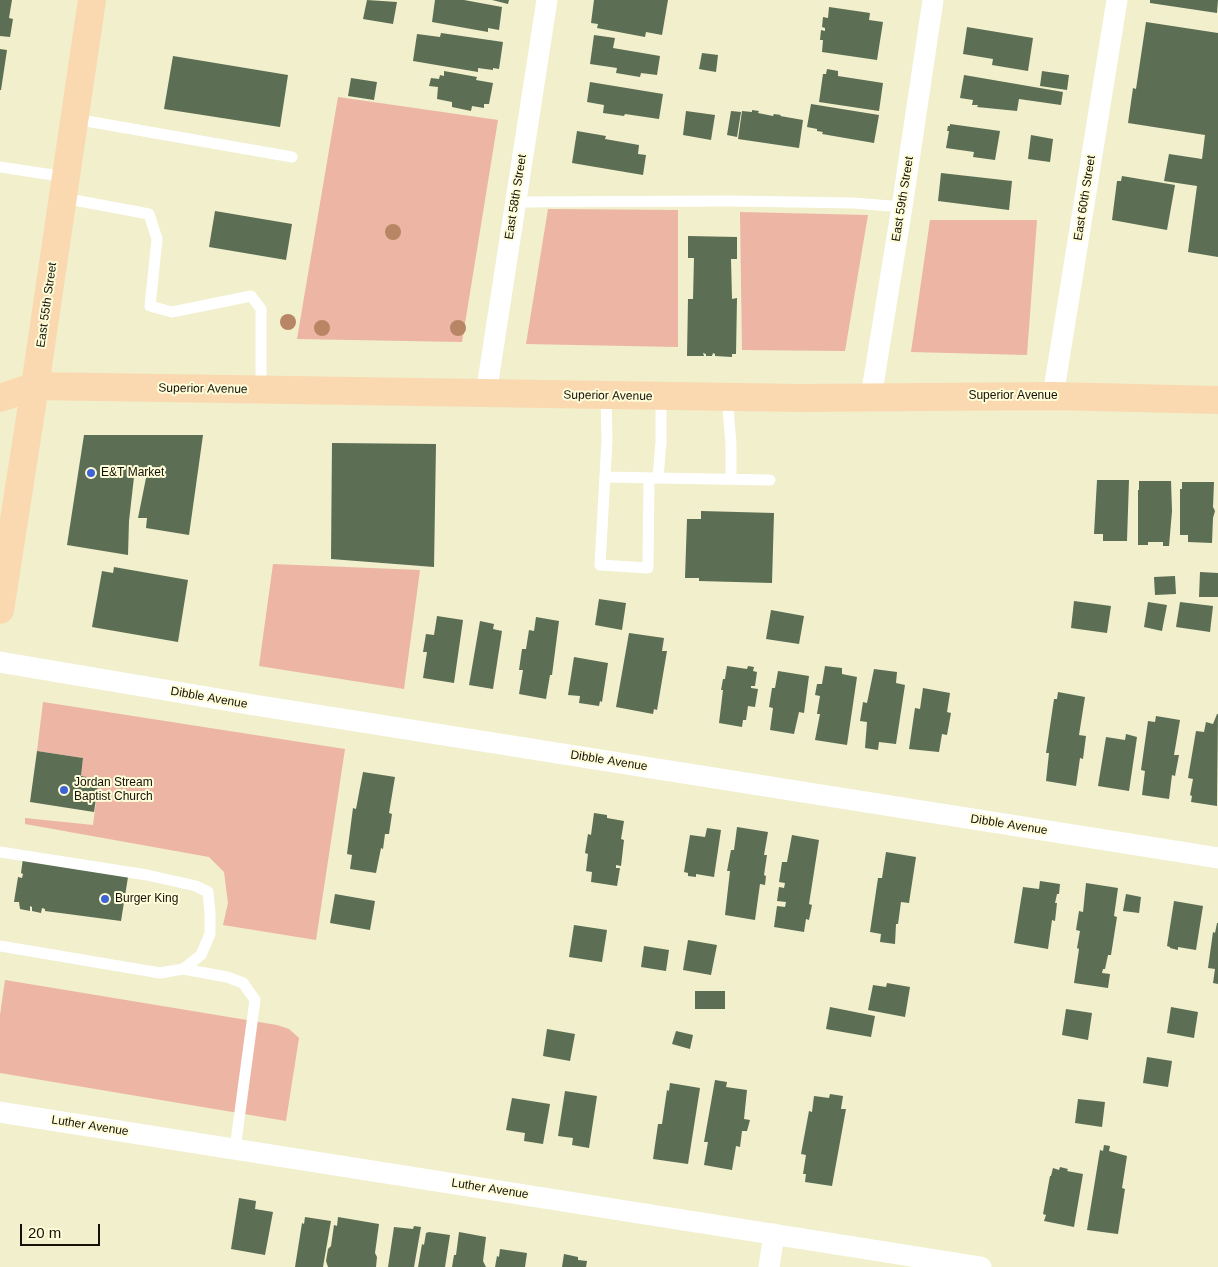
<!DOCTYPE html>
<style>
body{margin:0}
#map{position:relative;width:1218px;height:1267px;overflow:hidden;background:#f1efcc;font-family:Arial,sans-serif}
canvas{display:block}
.scale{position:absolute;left:20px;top:1224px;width:80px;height:22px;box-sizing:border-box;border:2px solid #141207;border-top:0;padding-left:6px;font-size:15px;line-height:18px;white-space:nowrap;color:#141207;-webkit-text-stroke:4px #fefcd9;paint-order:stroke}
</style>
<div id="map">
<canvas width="1218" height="1267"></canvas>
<div class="scale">20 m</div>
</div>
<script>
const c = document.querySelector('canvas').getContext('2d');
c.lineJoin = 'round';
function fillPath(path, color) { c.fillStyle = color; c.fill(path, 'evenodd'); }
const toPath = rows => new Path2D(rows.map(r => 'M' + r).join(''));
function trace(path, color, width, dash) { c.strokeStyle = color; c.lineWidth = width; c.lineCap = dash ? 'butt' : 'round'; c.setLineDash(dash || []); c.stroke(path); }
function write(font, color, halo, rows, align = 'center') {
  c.font = font + ' Arial,sans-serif'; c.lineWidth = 4; c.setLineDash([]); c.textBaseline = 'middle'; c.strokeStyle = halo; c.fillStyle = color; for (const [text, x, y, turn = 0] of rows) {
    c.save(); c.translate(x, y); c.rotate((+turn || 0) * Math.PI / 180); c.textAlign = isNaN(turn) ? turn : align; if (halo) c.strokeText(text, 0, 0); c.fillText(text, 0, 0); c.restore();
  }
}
const green = toPath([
 [338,97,498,120,462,342,297,339],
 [548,209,678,210,678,347,526,344],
 [740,212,868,215,845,351,742,350],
 [930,220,1037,220,1027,355,911,352],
 [273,564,420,570,404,689,259,666],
 [43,702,345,749,316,940,223,925,228,903,224,872,209,857,25,824,25,818,93,825,99,779,81,776,83,758,37,751],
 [5,980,277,1025,289,1029,299,1038,286,1121,0,1073,0,1015]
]);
const building = toPath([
 [0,0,12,0,9,18,13,19,10,37,0,36],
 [367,0,397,2,393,24,363,19],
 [435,0,464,0,502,7,499,30,488,28,488,32,432,22],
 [492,0,509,0,508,4],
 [594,0,668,0,662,35,646,32,645,37,597,28,598,24,591,23],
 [1150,0,1218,0,1217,13,1150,3],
 [829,7,870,13,869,20,883,22,877,60,822,52,823,40,820,40,821,30,825,31,825,28,822,27,823,17,828,18],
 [1146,22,1218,33,1218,257,1188,252,1197,186,1164,181,1169,154,1202,159,1205,135,1128,123,1133,88,1136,89],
 [967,27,1033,38,1028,71,992,65,993,59,963,54],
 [441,33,503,42,499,69,493,68,493,70,478,68,478,72,413,61,417,34,440,37],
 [594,35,615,38,613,48,660,56,657,75,641,73,640,77,616,73,617,68,590,64],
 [0,49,7,50,1,90,0,90],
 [702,53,718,55,716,72,699,69],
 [173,56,288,75,280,127,164,109],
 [827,69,838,71,838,76,883,83,879,111,819,102,823,74,826,74],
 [444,71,477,77,476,80,493,83,489,104,484,104,484,108,472,106,471,111,452,107,452,102,437,99,438,87,429,86,431,78,439,79,440,75,444,76],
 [1042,71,1069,75,1067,90,1040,86],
 [964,75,1063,92,1061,105,1019,99,1017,111,977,107,978,105,972,105,973,100,960,98],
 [351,78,377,82,374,100,348,96],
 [590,82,663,94,659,119,625,114,624,116,603,113,604,105,587,102],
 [811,104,879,115,874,143,822,134,823,132,817,131,817,129,807,127],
 [752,110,759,111,758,113,773,116,774,114,781,115,780,116,803,120,799,148,738,139,742,111,752,112],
 [686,111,715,115,711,140,683,135],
 [731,111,741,112,737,137,727,135],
 [950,124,1000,131,995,160,973,157,974,152,946,148,949,131,947,131,948,126,950,126],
 [577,131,606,136,605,139,639,145,638,154,646,155,643,175,572,163],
 [1031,135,1053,139,1050,162,1028,159],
 [941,173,1012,181,1009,210,938,201],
 [1122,176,1175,185,1167,230,1112,220,1117,181,1121,181],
 [215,211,292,224,286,260,209,247],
 [688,236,737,237,737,259,731,259,732,299,737,298,736,354,732,354,732,357,715,356,715,354,713,353,712,356,706,356,706,354,703,353,704,356,687,356,688,299,693,299,694,258,688,258],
 [84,435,203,435,189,535,146,528,147,518,138,518,146,478,134,477,129,521,128,555,67,545],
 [332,443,436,444,434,567,331,559],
 [1097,480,1129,480,1127,541,1103,541,1103,534,1094,534],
 [1139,481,1171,481,1172,511,1169,546,1163,546,1163,542,1148,542,1148,545,1138,545,1138,490,1139,490],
 [1182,482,1214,482,1213,507,1215,511,1213,518,1212,543,1188,542,1188,535,1180,535,1180,489,1182,489],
 [701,511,774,513,772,583,699,581,699,578,685,578,687,519,701,519],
 [114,567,188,580,178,642,92,627,102,571,113,573],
 [1200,572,1218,573,1218,597,1199,597],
 [1175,576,1176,594,1155,595,1154,577],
 [599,599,626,603,622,630,595,625],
 [1074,601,1111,606,1107,633,1071,628],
 [1148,602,1167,605,1162,631,1144,627],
 [1180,602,1213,606,1210,632,1176,627],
 [771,610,804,616,799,644,766,639],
 [437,616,463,620,454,683,423,678,427,652,423,652,426,634,434,635],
 [536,617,559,621,552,675,550,675,546,699,519,694,523,670,519,670,522,649,526,649,529,630,534,631],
 [480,621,494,624,493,629,502,631,493,689,469,685],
 [629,633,664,638,662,651,667,651,657,710,654,709,653,714,616,707],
 [574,657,608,663,602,702,600,701,599,706,579,703,580,696,568,695],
 [727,666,747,669,748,666,754,667,753,671,757,672,755,686,751,686,751,688,758,689,755,707,748,706,746,720,743,720,742,727,719,723,723,690,721,690,723,679,725,679],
 [825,666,842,668,842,674,857,677,847,745,815,740,820,714,817,714,820,696,815,695,817,684,822,684],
 [874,669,897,672,896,683,905,685,896,744,879,742,878,750,865,748,867,722,860,721,863,702,867,703],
 [778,671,809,676,804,713,799,712,794,734,770,730,773,708,769,707,772,688,775,688],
 [923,688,950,693,947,712,951,713,947,735,942,734,939,752,909,749,915,708,920,709],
 [1058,692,1085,697,1079,735,1086,736,1083,759,1080,758,1076,786,1046,781,1049,753,1046,753,1054,699,1057,699],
 [1217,714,1218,714,1217,806,1191,802,1192,796,1190,795,1193,779,1188,778,1196,731,1204,732,1206,722,1213,724],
 [1156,716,1180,720,1174,755,1179,755,1175,776,1172,775,1169,799,1142,795,1145,771,1141,770,1148,721,1155,722],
 [1126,734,1137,737,1129,791,1098,786,1106,737,1125,740],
 [37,751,83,758,81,776,99,779,94,812,30,802],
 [363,772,395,777,389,813,392,814,389,834,385,834,383,849,381,848,376,873,350,869,352,855,347,854,353,808,356,809],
 [594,813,607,815,607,818,624,821,621,839,624,840,621,866,616,865,616,868,620,868,617,886,591,882,592,872,586,871,588,854,585,853,588,834,591,835],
 [737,827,768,832,764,855,767,855,764,875,766,876,765,885,760,884,755,920,725,915,730,871,727,871,731,850,734,850],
 [707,828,721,830,714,877,696,874,696,877,688,876,688,873,684,872,690,835,705,837],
 [792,835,819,840,809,904,812,905,809,920,806,919,804,932,774,927,777,906,785,907,786,902,777,901,779,887,784,888,785,883,779,882,782,862,787,862],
 [886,852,916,857,909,903,901,902,898,924,896,924,895,944,880,942,881,934,870,932,878,878,882,878],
 [23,858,128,877,121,921,45,911,45,909,42,908,41,913,32,911,32,907,30,906,30,911,20,909,19,902,14,902,18,877,22,878,23,874,21,873],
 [1040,881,1060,884,1059,894,1057,894,1055,903,1057,903,1055,921,1052,920,1048,949,1014,943,1023,887,1039,889],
 [1086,883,1118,888,1114,916,1117,917,1111,955,1108,955,1105,969,1103,969,1102,973,1110,974,1108,988,1074,983,1079,949,1077,948,1080,931,1076,930,1079,911,1083,912],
 [335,894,375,901,370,930,330,923],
 [1126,894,1141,897,1139,913,1123,911],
 [1174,901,1203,906,1196,950,1178,947,1178,950,1170,948,1170,947,1167,946],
 [1217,923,1218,923,1218,984,1213,983,1215,969,1208,968,1213,932,1215,933],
 [574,925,607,930,602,962,569,957],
 [688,940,717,945,711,975,683,970],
 [644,946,669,950,666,971,641,967],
 [887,983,910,987,905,1017,868,1010,873,985,886,987],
 [695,991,725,991,725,1009,695,1009],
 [830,1007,875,1016,871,1037,826,1029],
 [1171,1007,1198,1012,1194,1038,1167,1033],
 [1066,1009,1092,1013,1088,1040,1062,1035],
 [547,1029,575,1034,570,1061,543,1056],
 [676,1031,693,1035,690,1049,672,1044],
 [1147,1057,1172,1061,1168,1087,1143,1083],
 [715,1080,727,1082,726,1087,747,1090,744,1119,750,1120,747,1131,742,1131,740,1147,736,1146,732,1170,704,1165,708,1142,704,1142],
 [670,1083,700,1088,688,1164,653,1159,658,1124,662,1124,667,1090,669,1091],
 [565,1091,597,1096,589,1148,572,1145,573,1138,558,1136],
 [830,1094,843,1096,841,1109,846,1109,832,1186,805,1182,806,1174,803,1174,806,1155,801,1154,809,1111,812,1112,814,1096,829,1098],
 [512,1098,550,1104,543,1144,524,1141,525,1133,506,1130],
 [1078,1099,1105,1102,1102,1127,1075,1123],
 [1104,1145,1110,1146,1109,1151,1127,1156,1122,1188,1125,1189,1118,1234,1087,1230,1100,1150,1103,1151],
 [1060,1167,1068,1169,1067,1171,1083,1174,1074,1227,1044,1221,1046,1215,1043,1214,1050,1176,1051,1176,1053,1168,1059,1170],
 [239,1198,256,1201,255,1209,273,1212,265,1255,231,1249],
 [305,1217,331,1221,323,1267,295,1267,302,1223,304,1224],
 [338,1217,379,1224,375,1253,377,1257,376,1267,328,1267,326,1261,328,1249,331,1246,334,1225,337,1226],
 [414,1226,421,1227,414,1267,388,1267,394,1227,413,1229],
 [429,1232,450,1235,445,1267,418,1267,422,1244,424,1245,426,1233],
 [459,1232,486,1237,483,1261,486,1267,452,1267,454,1255,456,1255],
 [500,1249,527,1253,525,1267,495,1267,497,1256,499,1257],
 [564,1254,578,1257,578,1260,587,1261,586,1267,562,1267]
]);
const service = toPath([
 [75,119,292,157],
 [0,167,66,177],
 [63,198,149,214,157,239,150,306,172,312,251,296,261,309,261,390],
 [515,202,731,201,854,203,902,207],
 [606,396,607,440,600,565,648,568,649,478],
 [727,397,731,444,731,479],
 [605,477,658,478,661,442,661,396],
 [658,478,770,480],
 [0,852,147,875,196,886,208,892,210,913,210,934,201,955,183,969,160,973,0,946],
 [183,969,227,977,243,983,255,1000,235,1149]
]);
const minor = toPath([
 [486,394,547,0],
 [1053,396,1117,0],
 [871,397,902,207,933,0],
 [0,662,248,704,1218,858],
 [0,1112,981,1267],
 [769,1267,774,1234]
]);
const primary = toPath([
 [0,398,35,386,801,398,1053,396,1218,400],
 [0,610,35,386,92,0]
]);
const trees = [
 [393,232],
 [288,322],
 [322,328],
 [458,328]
];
const markers = [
 [91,473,5,"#3d63d5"],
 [64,790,5,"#3d63d5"],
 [105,899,5,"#3d63d5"]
];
const streetNames = [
 ["East 58th Street",516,197,-81],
 ["East 60th Street",1085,198,-81],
 ["East 59th Street",903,199,-81],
 ["East 55th Street",47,305,-82],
 ["Superior Avenue",203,389,1],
 ["Superior Avenue",608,396,1],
 ["Superior Avenue",1013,396],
 ["Dibble Avenue",209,698,10],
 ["Dibble Avenue",609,761,9],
 ["Dibble Avenue",1009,825,9],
 ["Luther Avenue",90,1126,9],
 ["Luther Avenue",490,1189,9]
];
const poiNames = [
 ["E&T Market",101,473],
 ["Jordan Stream",74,783],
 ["Baptist Church",74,797],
 ["Burger King",115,899]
];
fillPath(green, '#edb5a3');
fillPath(building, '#5c6e54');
trace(service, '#fff', 11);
trace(minor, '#fff', 21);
trace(primary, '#fad9b0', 28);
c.fillStyle = '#b88664';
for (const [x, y] of trees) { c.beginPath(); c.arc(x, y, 8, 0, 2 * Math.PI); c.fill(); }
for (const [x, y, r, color] of markers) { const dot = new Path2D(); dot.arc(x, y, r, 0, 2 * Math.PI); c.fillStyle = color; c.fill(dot); trace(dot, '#fefcd9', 2); }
write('12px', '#141207', '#fefcd9', streetNames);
write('12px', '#141207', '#fefcd9', poiNames, 'left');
</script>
